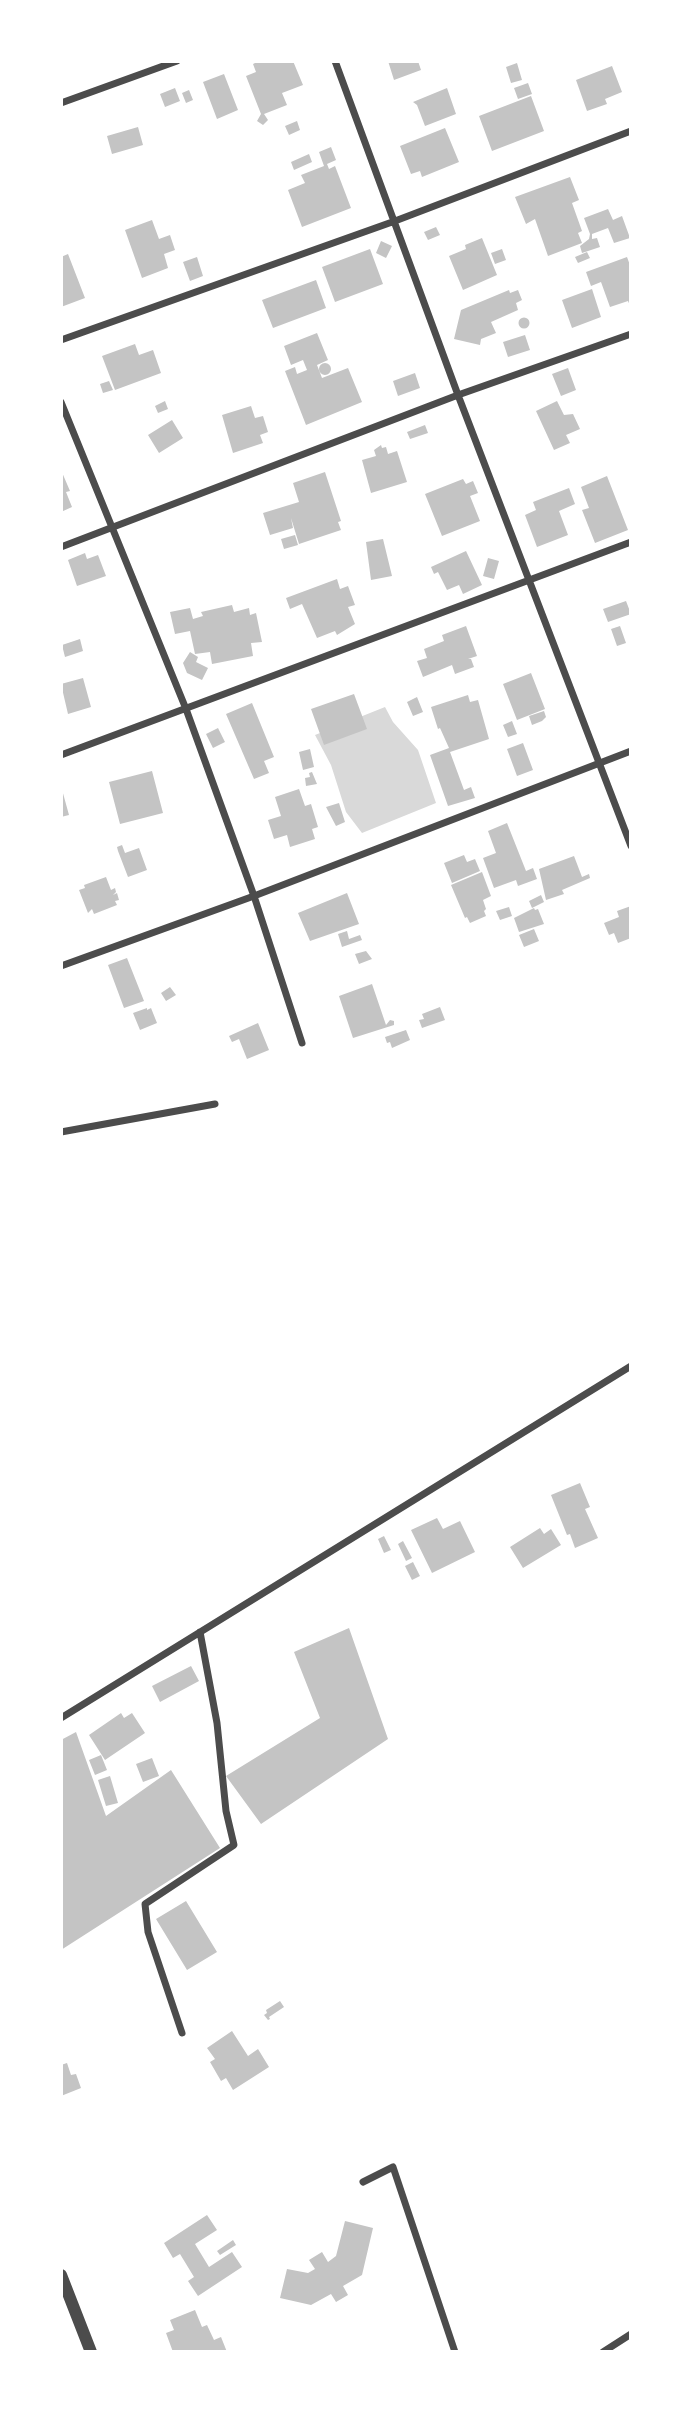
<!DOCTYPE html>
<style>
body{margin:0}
#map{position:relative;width:692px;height:2413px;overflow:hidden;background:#fff;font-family:Barlow,sans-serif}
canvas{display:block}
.frame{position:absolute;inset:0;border:63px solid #fff;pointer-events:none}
</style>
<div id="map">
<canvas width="692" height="2413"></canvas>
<div class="frame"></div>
</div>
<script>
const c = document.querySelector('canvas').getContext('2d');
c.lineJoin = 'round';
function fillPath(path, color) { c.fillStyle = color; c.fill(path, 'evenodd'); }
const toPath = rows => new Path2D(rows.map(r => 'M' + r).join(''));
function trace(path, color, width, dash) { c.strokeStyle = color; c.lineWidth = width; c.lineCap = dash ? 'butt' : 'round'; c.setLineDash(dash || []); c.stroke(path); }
const water = toPath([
 [385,707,393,722,418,750,436,803,362,833,346,812,331,765,315,735]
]);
const building = toPath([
 [259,61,293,61,303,85,282,93,287,105,264,114,268,120,263,125,257,121,261,114,246,76,256,72,253,64],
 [388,61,418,61,421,70,394,80],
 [517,63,522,80,511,83,506,67],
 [612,66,622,92,605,99,607,104,587,111,576,80],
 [224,74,238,110,217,119,203,82],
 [528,83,532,94,518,99,514,88],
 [175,88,180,101,165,107,160,94],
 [447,88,456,114,425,126,417,105,413,102],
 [189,90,193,100,186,103,182,93],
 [531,96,544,131,492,151,479,116],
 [297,121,300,130,289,135,285,126],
 [138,127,143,145,112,154,107,136],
 [445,128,459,162,422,177,420,171,411,174,400,146],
 [331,147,336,160,327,164,329,169,335,166,351,208,302,227,288,190,305,183,301,175,324,166,319,152],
 [309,154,312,162,294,170,291,162],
 [570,177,579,200,572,203,582,231,578,233,582,243,548,256,535,219,526,224,515,197],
 [608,209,613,220,622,216,630,238,614,243,608,228,592,234,592,239,597,238,600,247,582,253,580,246,589,239,590,234,584,218],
 [152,220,159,239,170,235,175,250,164,254,168,268,142,278,125,230],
 [436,227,440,235,428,240,424,232],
 [482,238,497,275,463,290,449,256,466,249,465,245],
 [381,241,392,246,386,258,376,253],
 [370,249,383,284,335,302,322,267],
 [502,249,506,260,495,264,491,253],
 [587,252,590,258,578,263,575,257],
 [68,254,85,298,61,307,61,257],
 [197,257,203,276,190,281,183,262],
 [627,257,631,268,631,308,628,301,610,307,601,282,591,286,586,272],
 [316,280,326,308,273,328,262,300],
 [592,289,601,317,572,328,562,300],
 [509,290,510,293,518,290,522,300,516,303,518,310,491,322,496,333,481,339,480,345,454,339,461,310],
 '518.5 323a5.5 5.5 0 1 1 11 0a5.5 5.5 0 1 1-11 0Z',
 [317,333,328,360,317,365,322,378,348,368,362,402,306,425,285,371,295,367,297,374,307,370,303,360,291,365,284,346],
 [525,335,530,350,508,357,503,342],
 [135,344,139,355,153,350,161,373,115,390,102,356],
 '319 369a6 6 0 1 1 12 0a6 6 0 1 1-12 0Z',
 [568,368,576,390,561,396,552,374],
 [415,373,420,388,398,396,393,381],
 [109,381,113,390,103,393,100,384],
 [165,401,168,409,158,413,155,406],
 [557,401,564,415,573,414,580,429,566,435,570,443,554,450,536,411],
 [251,406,255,418,263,416,268,432,260,435,263,443,233,453,222,415],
 [172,420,183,438,159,453,148,435],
 [425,425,428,433,410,439,407,432],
 [381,445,382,448,386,447,388,454,397,451,407,482,371,493,362,460,376,456,374,450],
 [61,470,70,491,66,492,72,507,61,512],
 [325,472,341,521,338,522,341,530,299,544,291,518,293,528,270,535,263,513,299,502,293,483],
 [607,476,628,530,595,543,582,510,589,508,581,487],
 [463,479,466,484,473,481,478,493,470,496,480,521,442,536,425,494],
 [569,488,575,504,559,511,568,535,537,547,525,515,536,510,533,502],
 [295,535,298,545,284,549,281,539],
 [383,539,392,576,371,580,366,542],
 [466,551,482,585,463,594,459,585,447,590,438,572,434,574,431,567],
 [85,553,87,559,98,555,106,576,77,586,68,560],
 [488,558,499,561,494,579,483,576],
 [337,579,340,589,348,586,355,605,348,607,355,624,337,635,335,631,317,638,302,604,290,609,286,598],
 [626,601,631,614,608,622,603,609],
 [232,605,234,612,249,608,250,615,256,613,262,642,251,643,253,656,212,664,210,652,195,654,190,631,175,634,170,612,190,608,193,619,203,616,201,612],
 [466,626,477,656,468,659,471,659,474,667,455,674,452,665,423,677,417,661,427,658,424,649,444,641,442,635],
 [620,626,626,643,617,646,611,629],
 [80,639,83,651,65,657,62,645],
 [190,652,198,657,196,662,208,668,202,680,187,673,183,663],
 [531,673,545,709,517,720,503,684],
 [83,678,91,707,68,714,61,684],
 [354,694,367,729,324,745,311,709],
 [468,695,470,702,478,700,489,739,450,752,464,790,471,787,475,798,448,806,430,755,449,748,440,728,438,729,431,707],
 [417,697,423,712,413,716,407,702],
 [252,703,274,757,264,761,269,773,254,779,226,714],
 [544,711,546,717,542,721,532,725,529,716],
 [512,721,517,734,508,737,503,725],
 [218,728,225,742,213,748,206,734],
 [523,743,533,770,517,776,507,749],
 [310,749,314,767,303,770,299,752],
 [152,771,163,813,120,824,109,782],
 [312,772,317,784,306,786,305,778,310,777,309,773],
 [61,786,69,815,61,817],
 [299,789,305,806,311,804,318,827,312,829,315,839,290,847,287,835,274,839,268,820,281,816,275,797],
 [339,803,345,822,336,826,326,807],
 [507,823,526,871,533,868,537,879,518,886,516,880,494,888,483,858,496,853,488,831],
 [122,845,125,853,139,848,147,870,128,877,118,851,117,847],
 [464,855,467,862,475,859,480,871,452,883,444,863],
 [574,856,582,877,589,874,590,878,562,890,564,894,546,900,539,869],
 [482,872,491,896,483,900,486,909,484,911,486,916,470,923,467,917,465,918,451,885],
 [106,877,111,890,115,888,116,892,113,895,117,893,119,900,115,901,117,905,94,914,92,909,88,913,79,890,85,888,84,885],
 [347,893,359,924,310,941,298,913],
 [541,895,544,902,532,908,529,901],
 [631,906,631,938,618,943,614,933,609,935,604,923,619,917,617,911],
 [509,907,512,916,500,920,496,911],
 [534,908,535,910,538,909,544,924,519,932,514,918],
 [534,929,539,941,524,947,519,935],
 [347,931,349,939,360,935,362,940,342,947,338,934],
 [366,951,372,959,359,964,355,954],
 [127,958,144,1001,124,1008,108,965],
 [372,984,386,1025,390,1020,394,1021,394,1025,353,1038,339,996],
 [170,987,176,995,166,1001,161,993],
 [440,1007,445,1020,422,1028,419,1020,424,1019,422,1014],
 [147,1008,147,1010,151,1008,157,1023,140,1030,133,1013],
 [258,1023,269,1050,247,1059,239,1039,232,1042,229,1036],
 [406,1030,410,1040,392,1048,390,1042,387,1043,385,1037],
 [580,1483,590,1507,585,1509,598,1538,575,1548,570,1534,567,1535,551,1495],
 [437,1518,443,1529,460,1521,475,1552,432,1573,411,1530],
 [540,1528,544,1534,551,1529,561,1545,523,1568,510,1547],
 [384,1536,391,1550,384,1553,378,1539],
 [403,1541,412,1558,406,1561,398,1544],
 [413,1562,420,1576,412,1580,405,1566],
 [349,1628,388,1739,261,1824,226,1776,320,1718,294,1652],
 [191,1666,199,1681,160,1702,152,1686],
 [121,1713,124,1718,132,1713,145,1733,105,1760,89,1735],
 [76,1732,106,1816,171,1770,220,1848,61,1950,61,1740],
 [101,1755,107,1770,95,1775,89,1760],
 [152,1758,159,1776,143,1782,136,1764],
 [110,1776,118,1803,106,1806,98,1780],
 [186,1901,217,1952,187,1970,156,1919],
 [280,2001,284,2007,269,2017,270,2019,268,2020,264,2015,267,2013,266,2010],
 [232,2031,248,2056,258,2049,269,2067,233,2090,226,2078,221,2081,210,2062,215,2059,207,2048],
 [67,2063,71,2075,76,2074,81,2088,61,2096,61,2065],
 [207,2215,217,2230,195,2244,209,2267,232,2252,242,2267,198,2296,188,2281,194,2277,180,2254,173,2258,164,2243],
 [345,2221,373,2228,362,2275,343,2286,348,2295,336,2302,331,2294,311,2305,280,2298,287,2269,308,2273,315,2269,309,2260,322,2252,328,2262,336,2256],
 [233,2240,236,2245,220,2255,217,2251],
 [195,2310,202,2327,207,2325,214,2340,221,2337,227,2352,173,2352,166,2333,174,2330,170,2320]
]);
const minor = toPath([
 [335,61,458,395,631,846],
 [61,103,177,61],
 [61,340,395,221,631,131],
 [61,402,186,709,254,896,302,1043],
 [61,547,458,395,631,334],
 [61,755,631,542],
 [61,966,254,896,631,751],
 [61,1132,215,1104],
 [61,1718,631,1366],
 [182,2033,148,1932,145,1904,234,1845,226,1811,217,1723,200,1632],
 [363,2182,393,2167,455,2352],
 [603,2352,631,2334]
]);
const tertiary = toPath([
 [61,2275,91,2352]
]);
fillPath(water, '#d9d9d9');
fillPath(building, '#c4c4c4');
trace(minor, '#4c4c4c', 7);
trace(tertiary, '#4c4c4c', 12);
</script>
